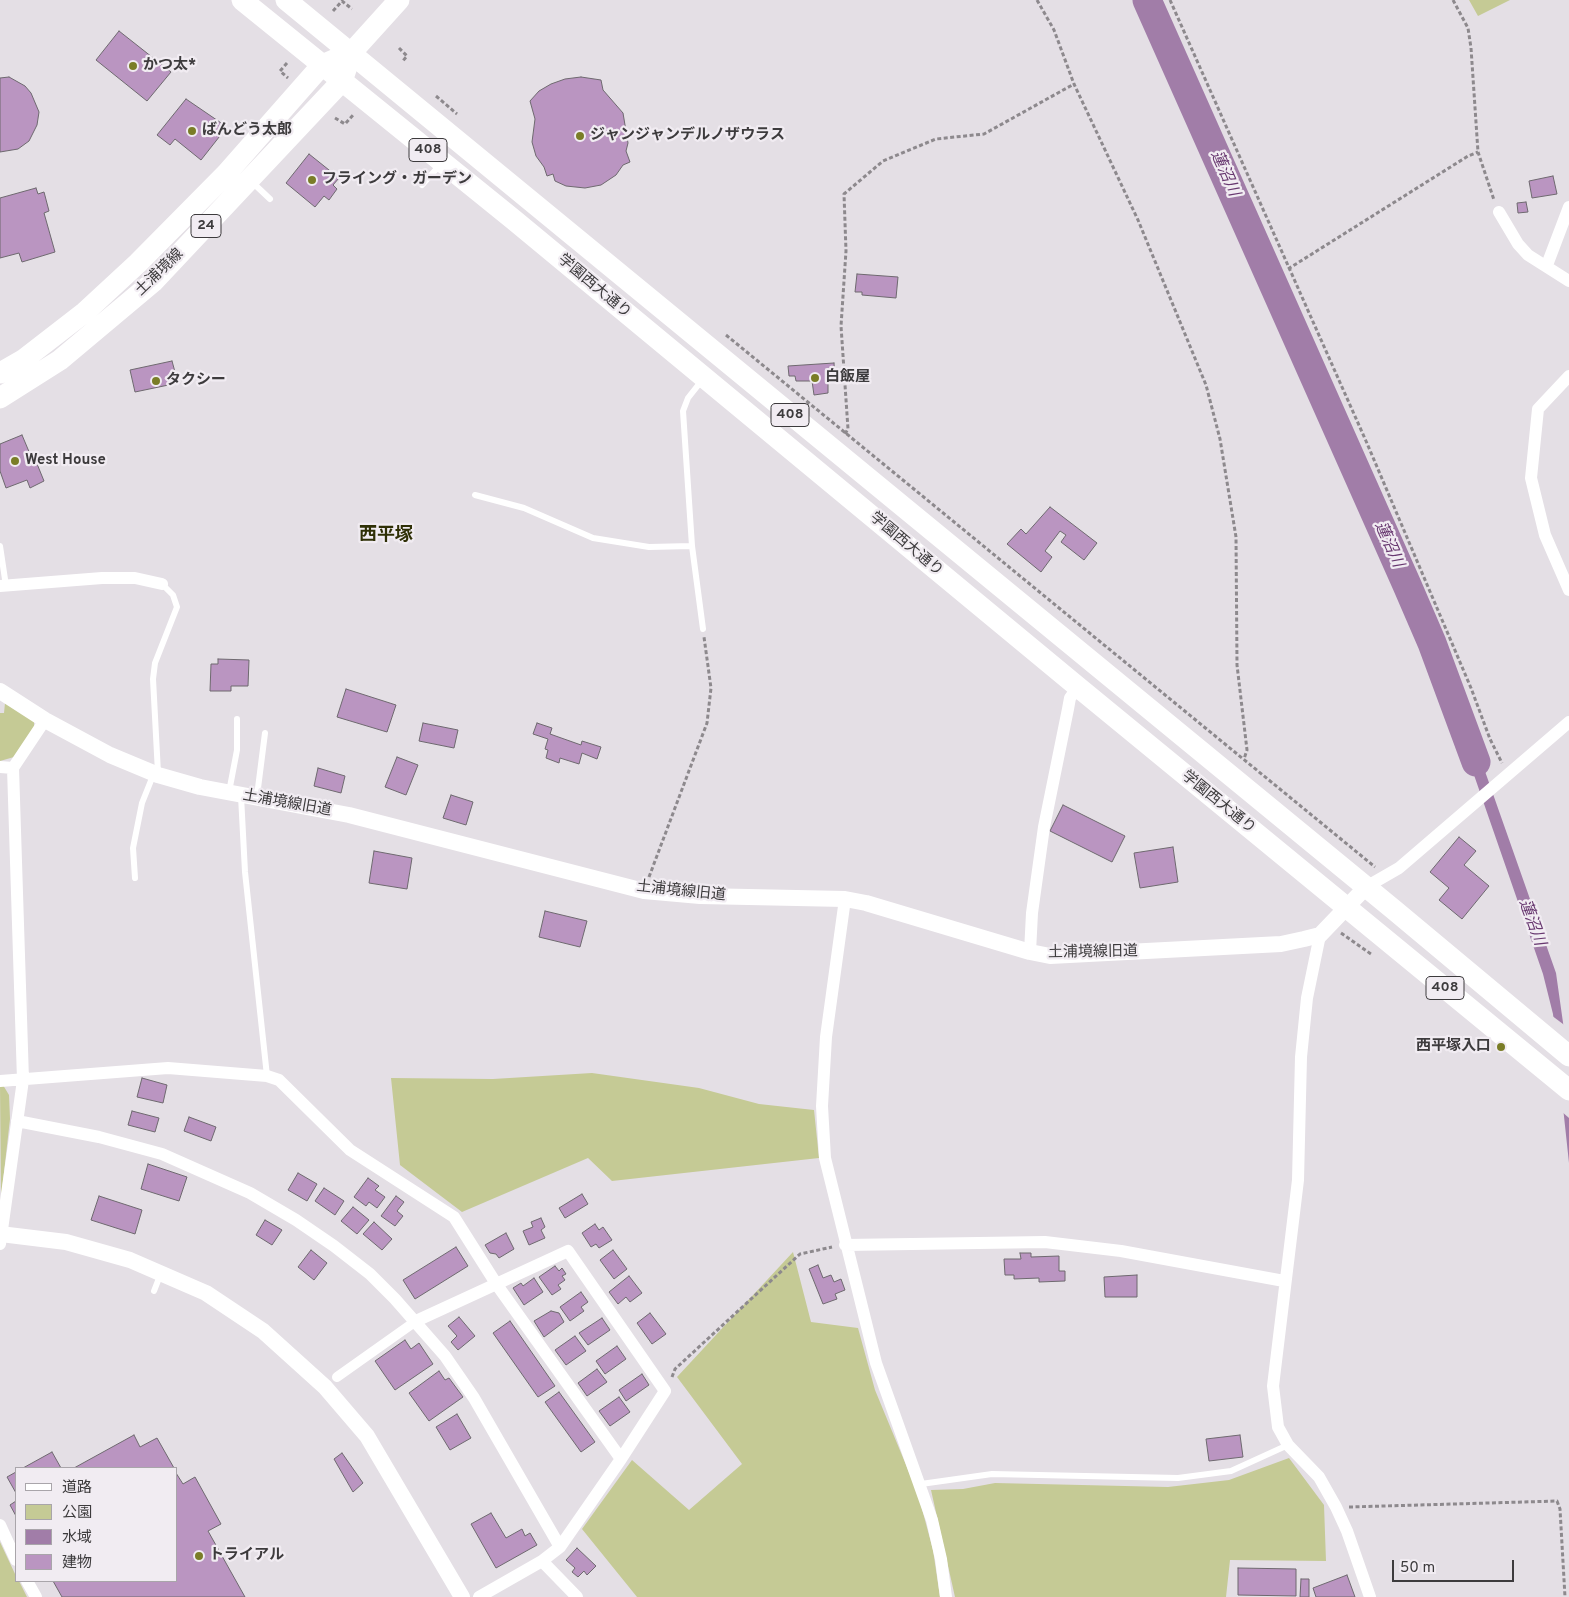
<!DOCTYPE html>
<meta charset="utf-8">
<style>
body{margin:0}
#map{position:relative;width:1569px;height:1597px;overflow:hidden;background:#e4dfe5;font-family:Overpass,"Noto Sans JP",sans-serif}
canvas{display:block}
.legend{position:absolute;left:15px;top:1467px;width:162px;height:115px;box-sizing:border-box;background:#f1ecf2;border:1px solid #a9a5aa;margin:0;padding:6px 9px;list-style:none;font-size:15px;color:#3d3b3d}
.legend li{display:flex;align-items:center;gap:10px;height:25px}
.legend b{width:25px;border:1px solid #a9a5aa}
.scale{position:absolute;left:1392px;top:1560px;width:122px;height:22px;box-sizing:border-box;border:2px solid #3d3b3d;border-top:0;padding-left:6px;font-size:15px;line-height:18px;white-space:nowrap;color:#3d3b3d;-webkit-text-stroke:4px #f1ecf2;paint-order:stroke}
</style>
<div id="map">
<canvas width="1569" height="1597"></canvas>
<ul class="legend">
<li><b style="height:6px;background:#fff"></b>道路</li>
<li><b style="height:14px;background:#c5ca95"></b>公園</li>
<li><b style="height:14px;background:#a17da8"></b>水域</li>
<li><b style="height:14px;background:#ba95c1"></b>建物</li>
</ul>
<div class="scale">50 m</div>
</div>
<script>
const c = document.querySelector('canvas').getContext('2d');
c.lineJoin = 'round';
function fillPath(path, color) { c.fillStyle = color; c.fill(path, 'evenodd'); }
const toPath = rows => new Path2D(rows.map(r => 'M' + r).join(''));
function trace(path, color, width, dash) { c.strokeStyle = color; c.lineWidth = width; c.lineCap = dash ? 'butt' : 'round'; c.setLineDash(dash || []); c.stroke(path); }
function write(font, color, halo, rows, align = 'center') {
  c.font = font + ' Overpass,"Noto Sans JP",sans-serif'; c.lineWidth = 4.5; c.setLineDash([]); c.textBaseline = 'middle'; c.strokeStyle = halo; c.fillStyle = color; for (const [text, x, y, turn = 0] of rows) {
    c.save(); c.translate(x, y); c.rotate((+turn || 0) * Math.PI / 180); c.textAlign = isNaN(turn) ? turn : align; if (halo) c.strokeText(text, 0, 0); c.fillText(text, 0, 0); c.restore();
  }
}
const green = toPath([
 [1469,0,1510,0,1478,16],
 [5,703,34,721,34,727,14,757,0,761,0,713,4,713],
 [592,1073,699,1088,759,1104,814,1110,819,1158,612,1181,588,1158,462,1212,400,1165,391,1078,493,1079],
 [0,1085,3,1085,9,1095,10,1119,1,1199],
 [793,1252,811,1322,858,1328,875,1390,918,1494,933,1550,940,1597,637,1597,582,1529,632,1460,689,1510,742,1464,677,1377],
 [1289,1458,1324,1505,1326,1561,1230,1560,1226,1597,955,1597,931,1490,963,1489,995,1483,1168,1487,1229,1480],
 [0,1542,16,1576,16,1581,19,1581,27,1597,0,1597]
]);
const water = toPath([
 [1468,723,1556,973,1569,1065,1569,1163,1553,1014,1543,974,1457,726]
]);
const pier = toPath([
 [1551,1015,1567,1027,1569,1046,1569,1118,1561,1111]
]);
const river = toPath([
 [1147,0,1407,585,1432,643,1476,762]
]);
const building = toPath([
 [119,31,171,72,147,101,96,60,119,31],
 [9,77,25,86,31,93,39,112,37,125,29,141,18,149,0,152,0,78,9,77],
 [581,77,601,80,603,90,623,113,628,143,626,151,630,162,623,165,616,175,601,185,585,188,566,186,555,181,553,174,547,176,544,167,536,156,532,142,535,119,530,101,539,91,551,84,565,79,581,77],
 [186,99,227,127,201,160,175,139,170,145,157,135,186,99],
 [309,154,339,178,333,185,337,189,329,200,324,196,315,207,286,183,309,154],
 [1553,176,1557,194,1532,198,1529,181,1553,176],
 [36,188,38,194,44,192,49,211,44,213,55,252,22,262,19,253,0,258,0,198,36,188],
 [1526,202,1528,212,1518,213,1517,203,1526,202],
 [857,274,898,277,896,298,862,295,862,292,855,292,857,274],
 [172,361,178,383,135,392,130,370,172,361],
 [834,363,835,380,828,381,828,393,814,395,812,381,796,381,795,376,789,376,788,366,834,363],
 [22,435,30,454,33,454,44,481,30,488,27,480,6,488,0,471,0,444,22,435],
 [1050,507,1097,543,1084,560,1061,542,1066,535,1060,531,1045,551,1052,557,1041,572,1007,544,1021,529,1026,534,1050,507],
 [218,659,249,660,248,686,231,686,231,691,210,691,211,664,218,664,218,659],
 [346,689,396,705,387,732,337,717,346,689],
 [423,723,458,730,454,748,419,741,423,723],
 [537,723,552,728,550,734,581,745,582,741,601,747,597,759,582,753,579,764,560,758,559,763,546,758,548,750,545,749,548,739,533,734,537,723],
 [397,757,418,765,406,795,385,787,397,757],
 [318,768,345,776,341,793,314,786,318,768],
 [451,795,473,802,466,825,443,818,451,795],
 [1063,805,1125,836,1112,862,1050,831,1063,805],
 [1459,837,1476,851,1464,865,1489,886,1462,919,1439,900,1449,888,1430,872,1459,837],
 [1173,847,1178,882,1140,888,1134,853,1173,847],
 [374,851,412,858,407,889,369,883,374,851],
 [545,911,587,921,580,947,539,937,545,911],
 [142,1078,167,1085,163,1103,137,1097,142,1078],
 [132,1111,159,1118,155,1132,128,1125,132,1111],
 [189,1117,216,1127,211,1141,184,1131,189,1117],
 [148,1164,187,1177,179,1201,141,1189,148,1164],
 [298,1173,317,1184,307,1201,288,1190,298,1173],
 [368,1178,379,1186,375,1190,385,1197,377,1208,369,1202,366,1206,354,1197,368,1178],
 [324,1188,344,1201,335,1215,315,1201,324,1188],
 [582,1194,588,1204,565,1218,559,1208,582,1194],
 [99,1196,142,1210,135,1234,91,1220,99,1196],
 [396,1196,404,1202,397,1211,403,1216,395,1226,381,1216,396,1196],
 [353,1207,369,1220,357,1234,341,1221,353,1207],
 [541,1218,545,1227,541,1230,545,1238,529,1245,523,1231,533,1227,531,1222,541,1218],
 [265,1220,282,1230,272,1245,256,1235,265,1220],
 [374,1222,392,1239,382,1250,363,1234,374,1222],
 [595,1224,599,1230,603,1227,612,1240,599,1248,596,1244,591,1247,582,1233,595,1224],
 [506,1233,514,1249,499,1258,496,1254,490,1253,485,1245,506,1233],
 [456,1247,468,1266,415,1299,403,1280,456,1247],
 [311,1250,327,1263,314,1280,298,1267,311,1250],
 [613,1250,627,1269,614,1279,600,1260,613,1250],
 [1020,1253,1031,1253,1031,1257,1059,1256,1059,1271,1065,1271,1065,1281,1039,1282,1039,1278,1014,1279,1014,1275,1005,1275,1004,1259,1021,1259,1020,1253],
 [818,1265,823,1278,831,1275,834,1282,841,1279,845,1290,835,1294,837,1299,823,1304,809,1269,818,1265],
 [555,1266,559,1271,562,1268,566,1274,562,1276,565,1280,558,1285,561,1289,552,1295,539,1277,555,1266],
 [1137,1275,1137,1297,1105,1297,1104,1277,1137,1275],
 [629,1276,642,1293,630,1302,626,1297,618,1304,609,1292,629,1276],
 [534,1278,543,1292,524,1305,513,1288,521,1283,523,1286,534,1278],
 [581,1292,588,1302,581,1307,584,1311,570,1321,560,1307,581,1292],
 [551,1311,559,1313,564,1322,544,1337,534,1321,551,1311],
 [650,1313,666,1334,652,1344,637,1323,650,1313],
 [459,1317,475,1336,458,1350,451,1342,457,1336,448,1326,459,1317],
 [602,1318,610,1330,588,1345,579,1333,602,1318],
 [510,1321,555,1386,538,1397,493,1333,510,1321],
 [575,1336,586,1351,566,1365,555,1350,575,1336],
 [405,1340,411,1349,419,1343,433,1364,395,1390,375,1361,405,1340],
 [617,1346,626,1359,605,1374,596,1361,617,1346],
 [597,1369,607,1382,587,1396,578,1383,597,1369],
 [439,1371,445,1380,449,1378,463,1397,429,1421,409,1393,439,1371],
 [642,1374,649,1385,626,1401,619,1390,642,1374],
 [559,1392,595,1442,581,1452,545,1402,559,1392],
 [619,1397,630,1412,610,1426,599,1411,619,1397],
 [457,1414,471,1438,450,1450,436,1427,457,1414],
 [134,1435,140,1447,157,1438,174,1468,74,1468,134,1435],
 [1240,1435,1243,1457,1209,1461,1206,1439,1240,1435],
 [52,1452,61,1468,23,1468,52,1452],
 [342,1453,363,1483,353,1492,334,1459,342,1453],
 [16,1472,16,1493,7,1477,16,1472],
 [176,1473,183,1484,195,1477,221,1524,208,1531,245,1597,62,1597,53,1581,176,1581,176,1473],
 [16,1501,16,1516,10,1505,16,1501],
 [491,1513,506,1538,522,1529,525,1536,530,1533,537,1545,496,1568,471,1524,491,1513],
 [577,1548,596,1566,587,1575,584,1571,578,1577,572,1572,575,1568,566,1560,577,1548],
 [1238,1568,1296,1569,1296,1596,1238,1595,1238,1568],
 [1347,1575,1355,1597,1316,1597,1313,1588,1347,1575],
 [1301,1579,1309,1579,1309,1597,1300,1597,1301,1579]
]);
const path = toPath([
 [1037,0,1054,30,1074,84,1138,220,1206,385,1220,439,1236,537,1237,665,1247,750,1244,759],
 [1170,0,1366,441,1471,688,1490,739,1502,763],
 [1453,0,1468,28,1471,48,1478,152,1494,200],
 [333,11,342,1,352,9],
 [399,48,407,56,402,62],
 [287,63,280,71,288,78],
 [436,96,457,114],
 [335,118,345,124,353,115],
 [1288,269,1468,156,1478,152],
 [726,335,1375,867],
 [845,434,848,429,841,326,846,251,844,194,883,161,936,139,984,134,1074,84],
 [649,877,707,723,711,688,704,637],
 [1341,933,1371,954],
 [672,1377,675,1369,800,1254,832,1247],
 [1349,1507,1557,1501,1560,1509,1565,1597]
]);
const service = toPath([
 [252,182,270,199],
 [422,185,440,165],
 [703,379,688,398,683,411,692,546,703,629],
 [475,495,524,508,593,538,649,547,692,546],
 [0,546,6,586],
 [158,773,153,679,155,663,177,607,173,595,162,584],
 [229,792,237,750,237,719],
 [241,796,245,872,267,1076],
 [257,796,265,733],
 [135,878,133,848,142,803,154,773],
 [154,1291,161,1273],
 [921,1484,992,1474,1178,1478,1231,1471,1288,1445]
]);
const pedestrian = toPath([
 [337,1377,416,1321]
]);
const minor = toPath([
 [1499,212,1518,244,1528,255,1569,281],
 [1547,265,1569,207],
 [1569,376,1538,409,1531,478,1545,535,1569,590],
 [0,586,102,578,135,578,162,584],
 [0,767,13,768],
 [1366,887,1399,868,1569,722],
 [845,899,826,1037,822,1106,825,1158,876,1363,932,1520,941,1559,946,1597],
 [1320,935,1307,998,1301,1057,1298,1180,1273,1386,1278,1427,1288,1445,1319,1477,1336,1507,1347,1531,1370,1597],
 [1030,952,1032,913,1044,827,1068,709,1070,698,1078,687],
 [0,1081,168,1068,267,1076,279,1080,350,1150,454,1217,497,1285,621,1459,560,1547,542,1561,479,1597],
 [17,1121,99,1137,162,1154,250,1193,296,1220,334,1246,370,1274,395,1299,445,1356,474,1398,560,1547],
 [0,1244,23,1080,13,768,45,720],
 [845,1245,1045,1242,1121,1251,1284,1281],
 [416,1321,568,1251,665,1391,621,1459],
 [0,1525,16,1560],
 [542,1561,577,1597],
 [27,1581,36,1597]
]);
const tertiary = toPath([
 [0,691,45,720,110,755,158,775,200,787,349,815,644,891,700,896,845,899,866,903,1030,952,1050,956,1281,944,1304,939,1320,935,1366,887],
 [0,1234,66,1242,130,1260,206,1293,263,1331,325,1387,367,1436,462,1597]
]);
const primary = toPath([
 [0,373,23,360,85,312,138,263,226,174,322,65,338,58],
 [0,398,60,360,153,282,342,81,352,52,399,0]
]);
const trunk = toPath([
 [242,0,514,220,1078,687,1569,1090],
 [286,0,1393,909,1569,1056]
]);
const markers = [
 [133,66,5,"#7a7d27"],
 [192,131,5,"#7a7d27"],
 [580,136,5,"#7a7d27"],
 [312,180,5,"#7a7d27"],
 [815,378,5,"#7a7d27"],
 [156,381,5,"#7a7d27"],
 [15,461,5,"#7a7d27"],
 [1501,1047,5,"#7a7d27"],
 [199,1556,5,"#7a7d27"]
];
const shields = [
 [428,150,38],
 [206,226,30],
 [790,415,38],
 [1445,988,38]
];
const shieldNames = [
 ["408",428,150],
 ["24",206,226],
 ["408",790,415],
 ["408",1445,988]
];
const poiNames = [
 ["かつ太*",143,66],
 ["ばんどう太郎",202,131],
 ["ジャンジャンデルノザウラス",590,136],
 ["フライング・ガーデン",322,180],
 ["白飯屋",825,378],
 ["タクシー",166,381],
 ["West House",25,461],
 ["西平塚入口",1491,1047,"right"],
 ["トライアル",209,1556]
];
const streetNames = [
 ["土浦境線",160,273,-44],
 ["学園西大通り",594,287,40],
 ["学園西大通り",906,545,40],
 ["学園西大通り",1218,803,39],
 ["土浦境線旧道",287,804,10],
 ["土浦境線旧道",681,892,6],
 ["土浦境線旧道",1093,953,-1]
];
const waterNames = [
 ["蓮沼川",1224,174,66],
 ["蓮沼川",1388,545,66],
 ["蓮沼川",1531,923,70]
];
const quarterNames = [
 ["西平塚",386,536]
];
fillPath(green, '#c5ca95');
fillPath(water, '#a17da8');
fillPath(pier, '#e4dfe5');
trace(river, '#a17da8', 29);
fillPath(building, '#ba95c1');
trace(building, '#6e696f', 1);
trace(path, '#8d898d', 3, [4, 2.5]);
trace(service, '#fff', 6);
trace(pedestrian, '#fff', 10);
trace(minor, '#fff', 12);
trace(tertiary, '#fff', 16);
trace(primary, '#fff', 21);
trace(trunk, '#fff', 21);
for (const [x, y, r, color] of markers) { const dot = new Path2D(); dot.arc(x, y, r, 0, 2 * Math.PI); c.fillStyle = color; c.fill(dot); trace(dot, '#f1ecf2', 2); }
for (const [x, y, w] of shields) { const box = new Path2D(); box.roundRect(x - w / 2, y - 11.5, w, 23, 4); c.fillStyle = '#f1ecf2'; c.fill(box); trace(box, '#3d3b3d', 1); }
write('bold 14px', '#3d3b3d', null, shieldNames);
write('bold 15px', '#3d3b3d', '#f1ecf2', poiNames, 'left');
write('15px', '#3d3b3d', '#f1ecf2', streetNames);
write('italic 16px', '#683870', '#f1ecf2', waterNames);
write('bold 18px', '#2f3006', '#f1ecf2', quarterNames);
</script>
